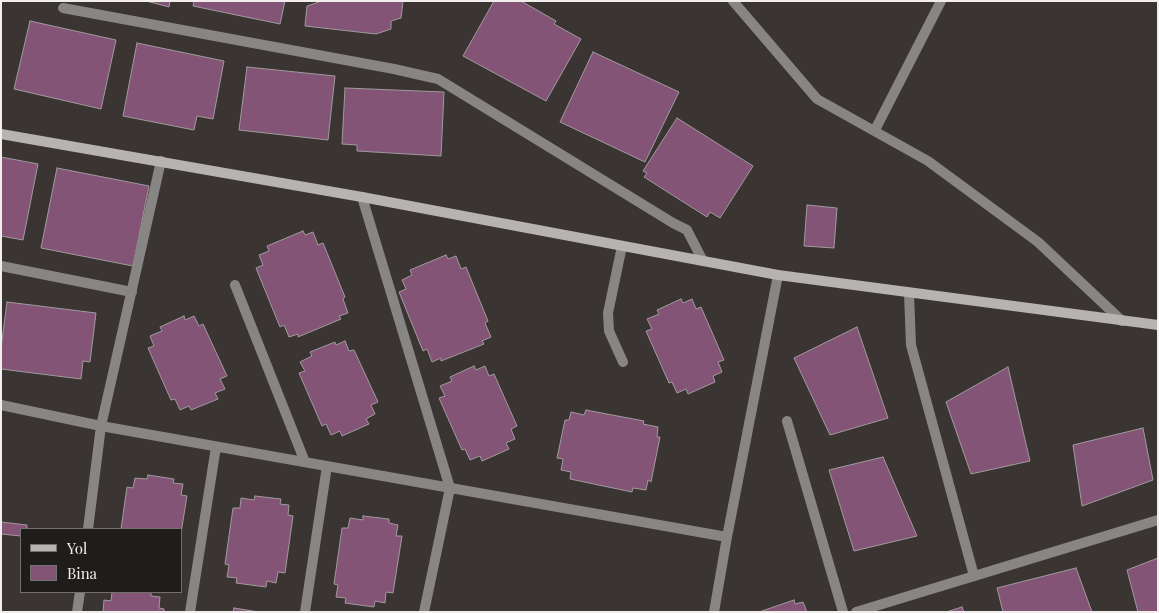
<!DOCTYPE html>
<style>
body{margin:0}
#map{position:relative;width:1159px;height:613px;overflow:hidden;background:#3a3532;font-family:"Playfair Display",serif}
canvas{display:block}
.frame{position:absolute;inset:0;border:2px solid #f2eeed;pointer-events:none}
.legend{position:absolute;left:20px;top:528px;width:162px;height:65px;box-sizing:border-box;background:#1f1d1c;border:1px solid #737170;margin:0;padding:6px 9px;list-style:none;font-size:15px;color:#f2eeed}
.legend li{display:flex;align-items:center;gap:10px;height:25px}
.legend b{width:25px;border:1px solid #737170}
</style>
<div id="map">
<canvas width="1159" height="613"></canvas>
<div class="frame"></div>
<ul class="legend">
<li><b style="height:6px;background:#b6b3b0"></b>Yol</li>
<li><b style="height:14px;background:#845476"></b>Bina</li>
</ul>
</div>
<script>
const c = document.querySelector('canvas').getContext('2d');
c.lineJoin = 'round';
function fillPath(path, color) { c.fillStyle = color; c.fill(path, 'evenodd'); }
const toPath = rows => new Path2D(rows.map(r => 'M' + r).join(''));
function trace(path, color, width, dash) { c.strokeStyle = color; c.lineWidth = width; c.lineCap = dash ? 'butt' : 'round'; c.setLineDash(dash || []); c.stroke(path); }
const building = toPath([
 [146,1,170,1,169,7,146,1],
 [194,1,285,1,280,24,193,6,194,1],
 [319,1,403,1,401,18,391,21,391,29,376,34,305,26,307,6,319,2,319,1],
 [494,1,521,1,556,21,554,24,581,39,546,101,463,56,494,1],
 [30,21,116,40,101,109,14,89,30,21],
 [137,43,224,61,213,119,197,116,194,130,123,116,137,43],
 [593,52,679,92,645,162,560,122,593,52],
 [247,67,335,76,328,140,239,130,247,67],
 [345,88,444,92,441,156,357,151,357,145,342,144,345,88],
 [677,118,753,166,720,218,710,212,707,217,644,177,647,173,643,171,677,118],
 [1,157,38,164,23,240,1,236,1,157],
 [57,168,149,186,133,266,41,248,57,168],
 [807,205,837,208,834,248,804,246,807,205],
 [303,231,305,235,313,232,318,245,323,243,345,297,343,299,348,313,339,316,341,319,298,337,298,334,289,337,284,325,280,327,256,268,263,265,259,255,269,251,267,246,303,231],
 [446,255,448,259,456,256,461,269,466,267,488,321,485,323,491,337,482,341,484,344,441,361,441,358,432,362,427,349,423,351,399,292,406,289,402,280,412,275,410,270,446,255],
 [681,299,683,303,692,299,696,309,701,307,724,360,718,362,722,372,713,376,715,382,688,394,686,389,677,393,672,382,669,383,646,331,652,329,647,319,659,314,657,310,681,299],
 [7,302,96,313,90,362,83,361,81,379,1,369,1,348,7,302],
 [184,316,185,320,194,316,199,326,203,324,227,376,220,379,225,389,215,393,218,399,191,410,189,406,180,410,175,399,171,400,148,348,154,346,150,336,162,331,160,327,184,316],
 [857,327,888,418,830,435,794,358,857,327],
 [345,341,349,351,354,350,378,402,371,405,375,414,366,419,369,424,342,436,340,431,331,435,326,424,322,426,299,373,305,371,300,362,312,356,310,352,335,342,336,345,345,341],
 [474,366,476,370,485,366,489,376,494,374,517,426,511,429,515,439,506,443,509,449,482,461,480,456,470,460,465,449,462,450,439,398,445,396,440,386,452,381,450,377,474,366],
 [1008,367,1030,461,971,474,946,402,1008,367],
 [586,410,644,421,643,424,658,427,657,437,660,437,651,482,648,480,646,490,633,488,632,492,570,479,571,472,561,470,563,459,557,458,565,420,569,420,571,412,584,415,586,410],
 [1143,428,1153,480,1082,506,1073,445,1143,428],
 [883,457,917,536,854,551,829,470,883,457],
 [148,475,174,479,173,483,183,484,181,495,187,496,181,533,181,529,121,529,127,487,133,488,135,478,147,479,148,475],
 [255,496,281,499,280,504,289,505,288,515,293,516,285,573,278,572,276,583,267,581,266,587,236,583,237,578,227,577,229,565,225,564,233,508,240,508,241,498,254,500,255,496],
 [363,516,389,519,389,523,398,525,396,536,402,536,393,593,386,592,385,603,375,601,374,607,345,603,346,598,336,597,338,585,334,584,342,528,348,528,350,518,363,520,363,516],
 [1,522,27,525,27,529,21,529,21,536,1,534,1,522],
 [1158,558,1158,612,1138,612,1127,570,1158,558],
 [1076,568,1092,612,1003,612,997,588,1076,568],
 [112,592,151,592,151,596,160,597,159,608,164,609,164,612,103,612,104,600,111,601,112,592],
 [794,600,795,604,803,602,807,612,759,612,794,600],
 [962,607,964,612,946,612,962,607],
 [234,608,259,612,233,612,234,608]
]);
const street = toPath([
 [733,1,817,99,928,161,1038,242,1122,321],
 [63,8,394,69,438,79,673,223,687,230,703,261],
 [875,130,941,1],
 [362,197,450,488,424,612],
 [622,246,608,313,609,331,623,362],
 [1,266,132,292],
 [235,285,305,462],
 [909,293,911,345,974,576],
 [1,405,101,426,727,537,714,612],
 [787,421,843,612],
 [88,529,101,426,161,161],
 [727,537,778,275],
 [77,612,80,592],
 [190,612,216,447],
 [305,612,327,466],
 [856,612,1158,520]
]);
const secondary = toPath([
 [1,134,362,197,778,275,1158,325]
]);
fillPath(building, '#845476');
trace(building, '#a09b9e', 1);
trace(street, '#888684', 10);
trace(secondary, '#b6b3b0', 10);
</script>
